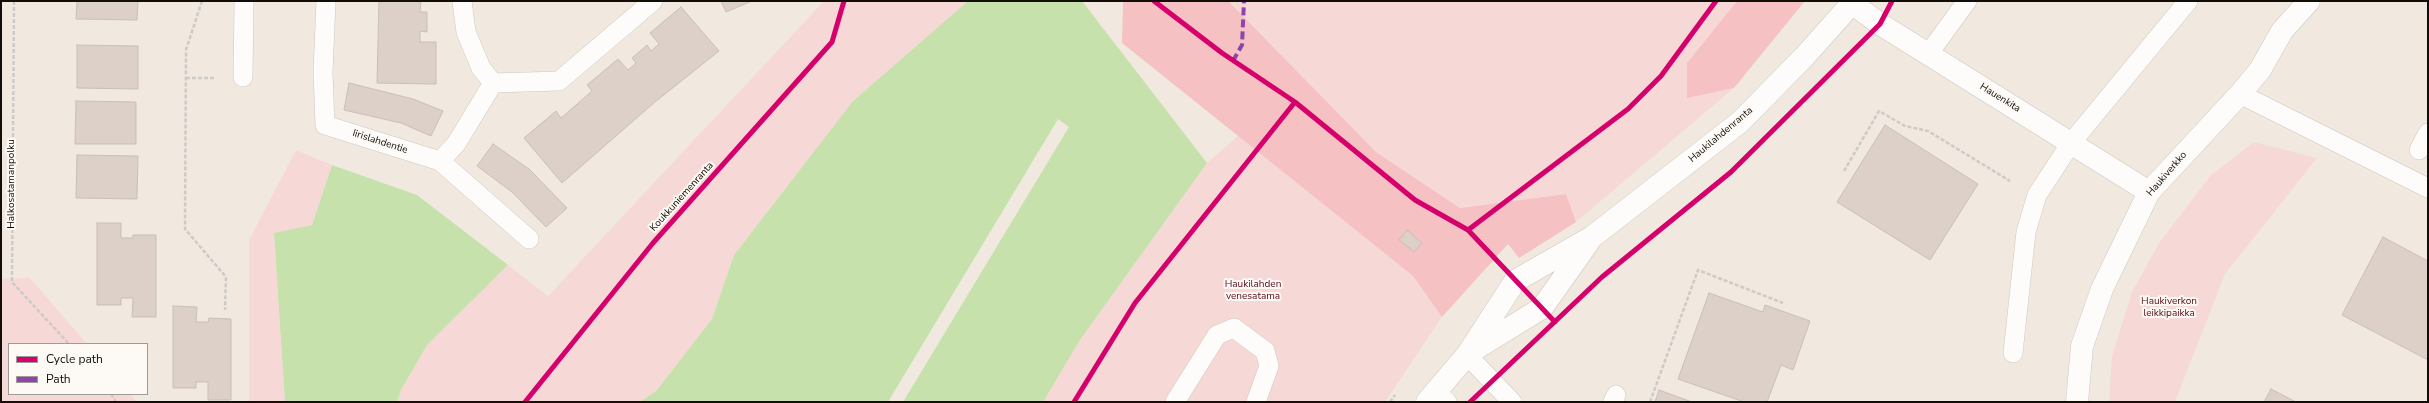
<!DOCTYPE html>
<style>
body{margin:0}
#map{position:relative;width:2429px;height:403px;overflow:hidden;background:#f1e9e0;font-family:"Nunito Sans",sans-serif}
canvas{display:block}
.frame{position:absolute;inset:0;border:2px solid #120d07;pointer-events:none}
.legend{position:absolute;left:8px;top:343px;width:140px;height:52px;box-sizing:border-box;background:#fdfaf6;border:1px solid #9f9b96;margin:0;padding:5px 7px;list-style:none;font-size:12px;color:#120d07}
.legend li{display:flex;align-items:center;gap:8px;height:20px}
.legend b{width:20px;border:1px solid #9f9b96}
</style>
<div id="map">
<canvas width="2429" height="403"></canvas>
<div class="frame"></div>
<ul class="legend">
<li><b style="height:5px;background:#d6006c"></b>Cycle path</li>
<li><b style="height:5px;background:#8e44ad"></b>Path</li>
</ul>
</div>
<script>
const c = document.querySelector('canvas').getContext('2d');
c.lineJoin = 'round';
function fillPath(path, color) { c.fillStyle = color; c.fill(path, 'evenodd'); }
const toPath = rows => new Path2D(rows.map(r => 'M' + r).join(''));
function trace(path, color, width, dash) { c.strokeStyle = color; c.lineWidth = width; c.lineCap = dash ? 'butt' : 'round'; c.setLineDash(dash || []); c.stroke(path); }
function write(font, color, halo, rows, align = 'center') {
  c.font = font + ' "Nunito Sans",sans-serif'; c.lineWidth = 4; c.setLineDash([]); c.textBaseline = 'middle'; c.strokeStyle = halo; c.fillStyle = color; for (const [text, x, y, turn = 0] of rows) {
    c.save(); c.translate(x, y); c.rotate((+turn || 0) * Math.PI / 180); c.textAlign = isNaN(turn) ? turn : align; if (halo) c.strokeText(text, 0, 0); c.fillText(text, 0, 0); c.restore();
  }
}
const green = toPath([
 [824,1,968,1,853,101,734,255,712,319,657,390,640,402,397,402,401,390,427,345,508,265,548,296],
 [1227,1,1737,1,1687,63,1687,97,1734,88,1576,222,1566,194,1460,208,1376,152],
 [1238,136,1413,276,1442,317,1385,402,1043,402,1080,340,1207,163],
 [2254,142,2317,158,2225,274,2175,402,2109,402,2112,356,2132,292,2159,243,2211,175],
 [296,150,332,165,312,225,274,234,285,402,249,402,249,240],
 [30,278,87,344,9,344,9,394,130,394,137,402,1,402,1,279]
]);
const forest = toPath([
 [1123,1,1232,1,1230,3,1376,152,1460,208,1566,194,1576,222,1519,258,1508,244,1442,317,1413,276,1122,43],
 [1737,1,1805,1,1734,88,1687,98,1687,63]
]);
const water = toPath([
 [968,1,1082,1,1207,163,1080,340,1043,402,640,402,657,390,712,319,734,255,853,101],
 [332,165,417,195,508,265,427,345,401,390,397,402,285,402,274,233,312,225]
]);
const pier = toPath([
 [1058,119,1069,127,903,402,888,402]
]);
const building = toPath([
 [77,1,138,1,137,20,76,19,77,1],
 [379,1,436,1,421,1,420,12,427,12,427,32,420,31,420,42,436,42,436,84,377,83,379,1],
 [721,1,752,1,726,12,721,1],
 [681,7,719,51,655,102,562,183,524,138,556,111,561,118,592,91,587,85,618,59,628,70,636,63,632,58,647,45,651,51,659,44,650,33,681,7],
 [77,45,138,46,138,89,77,88,77,45],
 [349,83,413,99,443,111,431,136,401,123,344,110,349,83],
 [76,101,136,102,136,144,75,144,76,101],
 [1885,125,1978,184,1930,260,1837,202,1885,125],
 [493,144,529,169,567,208,546,227,512,192,477,166,493,144],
 [77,155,138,156,137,199,76,198,77,155],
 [97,223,121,223,121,238,133,238,133,235,156,235,156,317,132,317,133,298,121,298,121,305,97,305,97,223],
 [1407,230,1422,243,1414,252,1399,240,1407,230],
 [2383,237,2428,261,2428,360,2342,315,2383,237],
 [1709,293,1763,312,1765,305,1810,321,1793,370,1781,365,1767,402,1744,402,1678,379,1709,293],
 [173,306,197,307,196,322,208,322,209,318,231,319,231,400,208,400,208,382,196,382,196,388,173,388,173,306],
 [2271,389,2296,402,2264,402,2271,389],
 [1659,390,1692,402,1655,402,1659,390]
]);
const path = toPath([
 [14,1,12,282,69,344],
 [202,1,186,50,185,229,226,277,225,310],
 [186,78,214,78],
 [1844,171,1879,111,1905,126,1928,131,2010,181],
 [111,394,116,402],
 [1390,402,1395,395],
 [1650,402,1698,270,1783,303]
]);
const lane = toPath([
 [326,1,323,72,325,125,440,161,529,239],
 [462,1,466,32,481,68,493,83],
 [1929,53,1967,1],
 [243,77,244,1],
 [493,83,559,81,653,1],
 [2240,94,2428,188],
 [2419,150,2428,133],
 [440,161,456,144,493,83],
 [2013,353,2026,232,2037,195,2071,143,2188,1],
 [1467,355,1512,402],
 [1435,391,1447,402],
 [1175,402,1217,335,1234,328,1265,351,1269,366,1256,402],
 [1613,402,1616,395]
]);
const street = toPath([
 [1853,4,1880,24,2149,192],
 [2077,402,2082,346,2102,289,2149,192,2240,94,2260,70,2282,31,2309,1]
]);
const secondary = toPath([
 [1472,351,1542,308,1588,243],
 [1427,402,1467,355,1515,281,1592,237,1740,122,1804,57,1854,1]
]);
const quiet = toPath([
 [1233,61,1242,45,1244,1]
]);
const cycleway = toPath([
 [1154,1,1222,53,1295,102,1415,200,1468,230,1555,322],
 [1468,230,1628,109,1661,76,1716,1],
 [525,402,653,243,832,42,844,1],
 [1074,402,1135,303,1295,102],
 [1470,402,1602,277,1731,172,1880,24,1892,1]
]);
const streetNames = [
 ["Hauenkita",2000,98,32],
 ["Haukilahdenranta",1721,135,-40],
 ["Iirislahdentie",380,142,18],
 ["Haukiverkko",2167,174,-49],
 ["Halkosatamanpolku",12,184,-90],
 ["Koukkuniemenranta",682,197,-48]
];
const parkNames = [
 ["Haukilahden",1253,285],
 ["venesatama",1253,297],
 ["Haukiverkon",2169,302],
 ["leikkipaikka",2169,314]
];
fillPath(green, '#f6d9d7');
fillPath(forest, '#f5c1c2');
fillPath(water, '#c6e1ac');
fillPath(pier, '#f1e9e0');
fillPath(building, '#dcd0c8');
trace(building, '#c7bfb9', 1);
trace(lane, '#cec7c0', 20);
trace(street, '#cec7c0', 23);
trace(secondary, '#cec7c0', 23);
trace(path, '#cdcac7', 2.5, [4, 2]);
trace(lane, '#fdfcfa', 19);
trace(street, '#fdfcfa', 22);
trace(secondary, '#fdfcfa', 22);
trace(quiet, '#8e44ad', 4, [8, 4]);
trace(cycleway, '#d6006c', 5);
write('10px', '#120d07', '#fdfaf6', streetNames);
write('10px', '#56091c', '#fdfaf6', parkNames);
</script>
